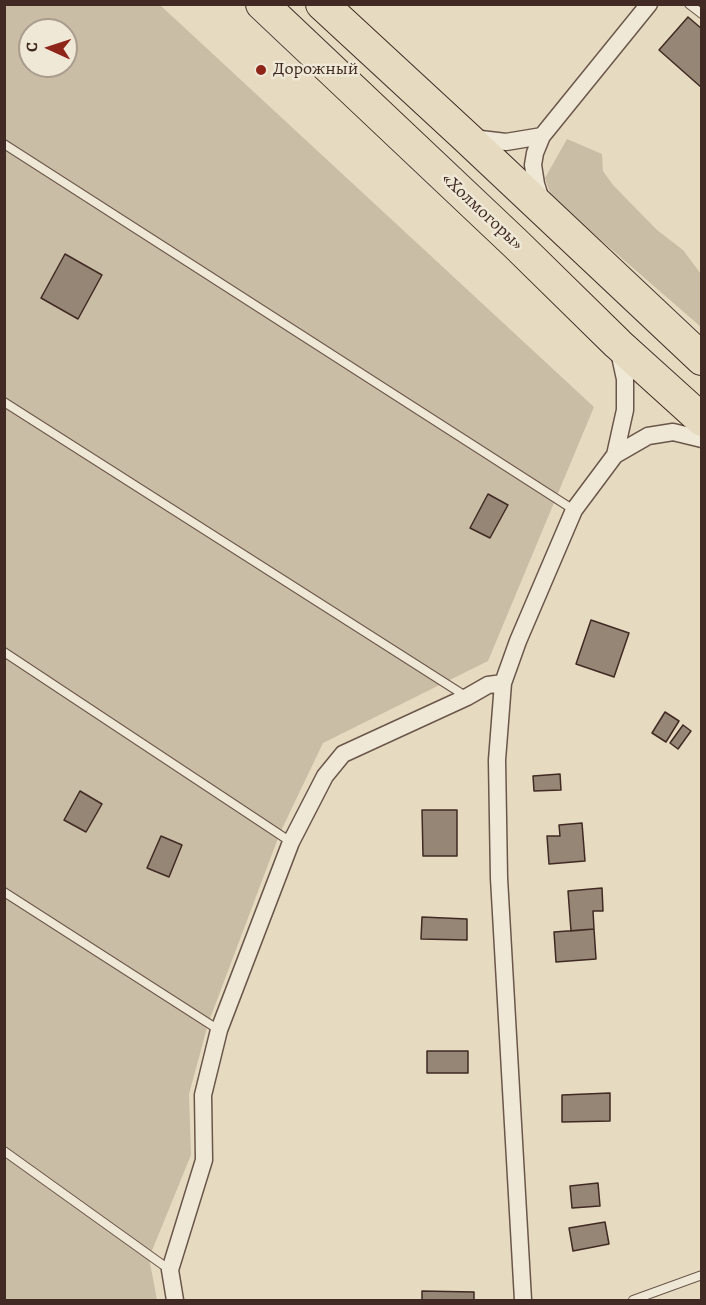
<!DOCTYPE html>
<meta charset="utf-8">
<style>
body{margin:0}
#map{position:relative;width:706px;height:1305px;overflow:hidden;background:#e6dbc0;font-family:Alegreya,serif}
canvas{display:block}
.frame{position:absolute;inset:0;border:6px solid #402a23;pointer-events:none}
.north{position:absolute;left:18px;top:18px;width:60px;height:60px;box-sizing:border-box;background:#efe8d6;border:2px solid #a99c8e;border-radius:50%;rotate:273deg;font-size:16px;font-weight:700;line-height:24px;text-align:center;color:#402a23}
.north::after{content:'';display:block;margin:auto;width:21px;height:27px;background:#8f2418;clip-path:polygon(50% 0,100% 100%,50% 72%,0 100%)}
</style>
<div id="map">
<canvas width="706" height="1305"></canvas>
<div class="frame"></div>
<div class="north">С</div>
</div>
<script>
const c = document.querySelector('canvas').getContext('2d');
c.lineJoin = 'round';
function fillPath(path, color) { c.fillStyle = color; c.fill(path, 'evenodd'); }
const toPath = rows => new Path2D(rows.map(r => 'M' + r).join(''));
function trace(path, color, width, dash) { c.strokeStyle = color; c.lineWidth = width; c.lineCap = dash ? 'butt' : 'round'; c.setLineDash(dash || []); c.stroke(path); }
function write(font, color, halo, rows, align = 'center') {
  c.font = font + ' Alegreya,serif'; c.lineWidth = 5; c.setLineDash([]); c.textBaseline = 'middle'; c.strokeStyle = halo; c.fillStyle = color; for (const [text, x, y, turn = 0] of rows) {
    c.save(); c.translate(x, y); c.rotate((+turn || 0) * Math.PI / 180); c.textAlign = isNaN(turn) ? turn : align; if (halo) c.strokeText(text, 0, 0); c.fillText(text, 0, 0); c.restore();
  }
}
const green = toPath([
 [5,5,160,5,594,407,488,661,323,743,280,833,208,1024,189,1094,191,1155,149,1258,157,1300,5,1300],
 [30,30,66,30,66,66,30,66],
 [567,139,602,154,603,171,613,185,657,230,683,250,701,274,701,327,557,202,551,196,545,178]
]);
const building = toPath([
 [688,17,702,29,702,88,659,50,688,17],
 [65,254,102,275,78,319,41,298,65,254],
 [488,494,508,505,490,538,470,528,488,494],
 [591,620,629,633,614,677,576,664,591,620],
 [665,712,679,721,666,742,652,733,665,712],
 [683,725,691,731,678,749,670,743,683,725],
 [560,774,561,790,534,791,533,776,560,774],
 [80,791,102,804,86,832,64,820,80,791],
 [422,810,457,810,457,856,423,856,422,810],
 [582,823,585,861,549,864,547,836,560,836,559,825,582,823],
 [161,836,182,845,169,877,147,868,161,836],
 [602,888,603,911,593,911,594,929,571,931,568,891,602,888],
 [422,917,467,919,467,940,421,939,422,917],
 [594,929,596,959,556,962,554,932,594,929],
 [427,1051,468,1051,468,1073,427,1073,427,1051],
 [610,1093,610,1121,562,1122,562,1095,610,1093],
 [598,1183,600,1206,572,1208,570,1186,598,1183],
 [605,1222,609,1244,573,1251,569,1228,605,1222],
 [422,1291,474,1292,474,1300,422,1300,422,1291]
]);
const lane = toPath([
 [689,4,702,14],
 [4,144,574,510],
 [4,402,467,697],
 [4,652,291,842],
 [4,892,219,1030],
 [4,1151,170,1270],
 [633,1300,702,1275]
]);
const street = toPath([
 [472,138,506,142,542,136],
 [541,200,536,184,533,165,535,153,542,136,649,4],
 [615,455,625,410,625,379,618,347],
 [175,1300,170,1270,204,1160,203,1095,219,1030,291,842,325,776,343,754,467,697,488,685,503,683],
 [523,1300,499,878,497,760,503,683,518,641,574,510,615,455,648,436,673,432,702,439]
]);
const highway = toPath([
 [262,4,516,244,618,344,702,420],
 [322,4,466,137,702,359]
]);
const markers = [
 [261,70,6,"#8f2418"]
];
const poiNames = [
 ["Дорожный",273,70]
];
const streetNames = [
 ["«Холмогоры»",482,212,43]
];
fillPath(green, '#cabda5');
fillPath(building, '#968675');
trace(building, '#402a23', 1.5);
trace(lane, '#6a564a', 10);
trace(street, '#6a564a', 19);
trace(highway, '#402a23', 34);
trace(lane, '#efe8d6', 8);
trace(street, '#efe8d6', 16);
trace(highway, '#e6dbc0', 32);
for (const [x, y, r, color] of markers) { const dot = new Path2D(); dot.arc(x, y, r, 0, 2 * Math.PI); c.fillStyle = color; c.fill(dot); trace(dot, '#efe8d6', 2); }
write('18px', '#402a23', '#efe8d6', poiNames, 'left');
write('18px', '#402a23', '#efe8d6', streetNames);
</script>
